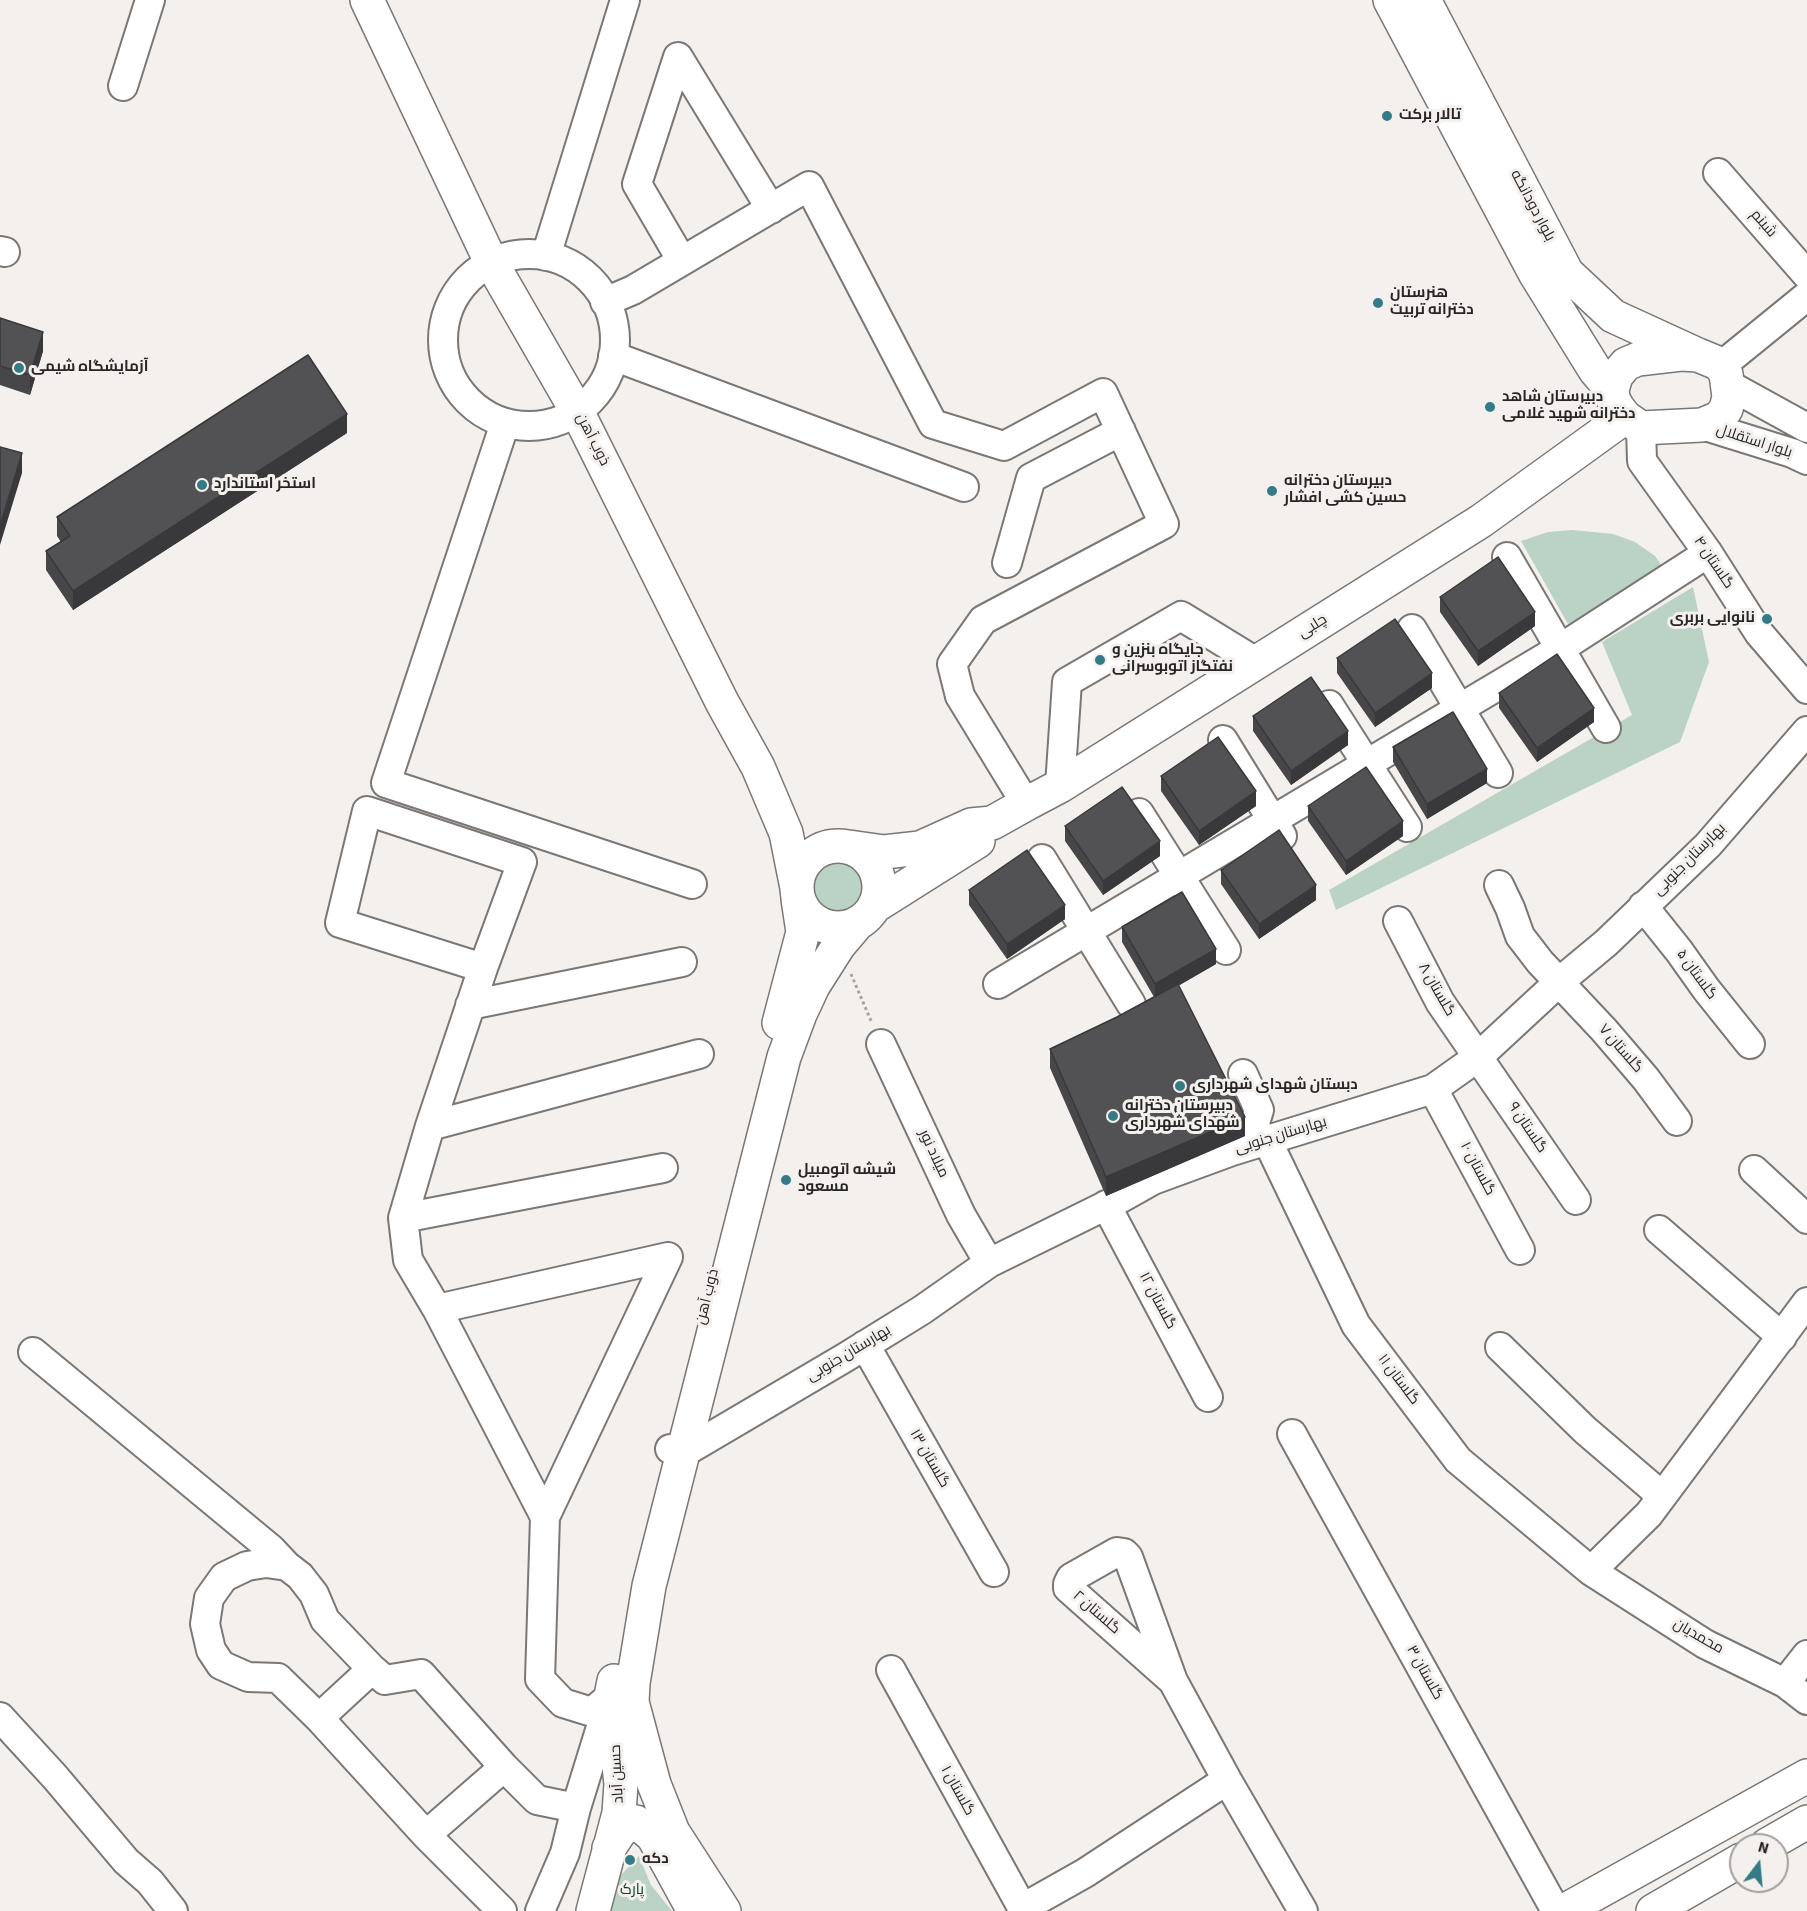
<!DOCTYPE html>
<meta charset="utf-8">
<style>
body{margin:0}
#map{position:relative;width:1807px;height:1911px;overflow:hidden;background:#f4f0ee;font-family:"Source Sans 3",sans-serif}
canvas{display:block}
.north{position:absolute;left:1729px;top:1833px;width:60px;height:60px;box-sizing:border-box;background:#f4f0ee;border:2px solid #a29f9e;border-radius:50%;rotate:16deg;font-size:16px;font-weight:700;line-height:24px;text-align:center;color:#272525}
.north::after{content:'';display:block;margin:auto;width:21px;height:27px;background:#357b87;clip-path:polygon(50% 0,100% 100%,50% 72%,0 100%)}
</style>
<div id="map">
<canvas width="1807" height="1911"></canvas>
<div class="north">N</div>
</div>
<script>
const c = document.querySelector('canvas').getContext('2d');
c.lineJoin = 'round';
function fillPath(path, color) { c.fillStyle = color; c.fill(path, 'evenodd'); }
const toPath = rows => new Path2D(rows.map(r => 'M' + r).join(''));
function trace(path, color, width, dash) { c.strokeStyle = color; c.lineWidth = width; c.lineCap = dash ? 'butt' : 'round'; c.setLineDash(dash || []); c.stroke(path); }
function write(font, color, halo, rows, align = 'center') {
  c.font = font + ' "Source Sans 3",Cairo,sans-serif'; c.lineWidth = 6; c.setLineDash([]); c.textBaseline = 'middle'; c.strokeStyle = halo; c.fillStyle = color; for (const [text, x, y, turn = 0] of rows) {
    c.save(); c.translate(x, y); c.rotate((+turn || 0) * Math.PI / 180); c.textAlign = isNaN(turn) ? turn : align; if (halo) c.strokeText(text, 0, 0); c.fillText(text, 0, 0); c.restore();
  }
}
const green = toPath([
 [1572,530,1613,534,1635,542,1655,556,1665,570,1568,624,1521,541,1548,532],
 [1693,587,1709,662,1680,742,1336,910,1329,890,1632,715,1602,642],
 [837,851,867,866,872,876,874,888,872,899,846,922,834,923,823,920,812,913,807,868,815,858,825,853],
 [639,1856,651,1885,672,1911,606,1911,612,1884]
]);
const path = toPath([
 [851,974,872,1023]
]);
const minor = toPath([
 [123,86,150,0],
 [1718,173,1807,275],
 [0,251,5,252],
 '443 340a86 86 0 1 1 172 0a86 86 0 1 1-172 0Z',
 [546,256,625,0],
 [682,261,637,184,678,57,771,209],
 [605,302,633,290,809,186,933,424,1004,446,1103,393,1164,524,983,620,952,664,960,696,1026,804],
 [613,356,964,487],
 [1721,366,1807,296],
 [1729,385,1807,428],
 [505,423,386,783,692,884],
 [1702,425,1792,453,1807,460],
 [1641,428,1642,461,1708,553,1759,633,1807,689],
 [1507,557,1606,728],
 [1007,563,1031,478,1121,431],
 [1412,629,1498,773],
 [1329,705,1407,827],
 [1223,740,1282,836],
 [1060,786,1067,682,1181,616,1256,662],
 [1139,813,1226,950],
 [1042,859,1131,1004],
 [1499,885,1510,908,1520,936,1540,962,1604,1030,1646,1079,1677,1121],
 [1643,906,1679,951,1706,989,1750,1044],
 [1398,921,1440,1002,1576,1200],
 [483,968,340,923,367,811,522,862,483,968,430,1126,403,1218,408,1260,437,1309,545,1517,540,1679,563,1703,592,1712,611,1696],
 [998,984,1561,648,1708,553],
 [470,1005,682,962],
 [881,1044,961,1215,989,1263],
 [1243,1074,1259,1110,1255,1123,1259,1143],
 [1433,1089,1520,1250],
 [430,1126,699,1054],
 [1267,1140,1356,1325,1458,1460,1591,1571,1705,1644,1785,1683,1807,1700],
 [1754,1170,1807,1219],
 [1106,1205,1208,1397],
 [403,1218,663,1168],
 [1659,1230,1782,1337],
 [437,1309,668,1257],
 [865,1345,994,1572],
 [1500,1347,1585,1430,1662,1496],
 [33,1352,271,1549,287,1566],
 [1292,1434,1556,1911],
 [670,1449,683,1453,846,1357,922,1310,989,1263,1121,1198,1153,1180,1232,1151,1433,1089,1478,1057,1559,982,1606,943,1708,845,1807,731],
 [545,1517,668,1257],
 [1591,1571,1649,1514,1807,1302],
 [891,1670,1024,1911],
 [1173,1681,1068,1588,1068,1584,1071,1578,1117,1552,1124,1553,1128,1557,1173,1681,1227,1780,1303,1911],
 [1785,1683,1807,1655],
 [0,1717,55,1777,126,1861,150,1882,173,1911],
 [319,1718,278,1678,248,1677,221,1665,211,1650,205,1624,209,1598,224,1577,247,1566,266,1563,287,1566,300,1576,314,1594,325,1620,372,1669],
 [426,1835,504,1767],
 [1023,1908,1085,1873,1227,1780],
 [502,1911,426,1835,319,1718,372,1669,385,1680,421,1674,504,1767,537,1800,576,1808],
 [540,1911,565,1853,576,1808,610,1698]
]);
const major = toPath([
 [367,0,491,262,578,413,722,702,758,767,786,833,797,888],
 [1390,0,1535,273,1595,370,1612,390],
 [1424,0,1567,273,1613,316,1698,355],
 [1681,354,1698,355,1715,362,1721,366,1726,374,1729,397,1726,409,1719,418,1702,425,1641,428,1625,417,1618,408,1613,399,1612,390,1616,376,1626,364,1638,359,1681,354],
 '797 887a41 41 0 1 1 82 0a41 41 0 1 1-82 0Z',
 [849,847,884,852,920,848,971,825,992,823,1026,804,1060,786,1481,521,1625,417],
 [875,906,978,841],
 [779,1023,803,932,798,899],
 [1767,1845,1807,1822],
 [609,1848,621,1830,636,1822,653,1836,694,1911],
 [593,1911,619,1813,621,1784,611,1696,614,1681],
 [724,1911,673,1832,654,1784,632,1702,633,1683,649,1586,784,1057,800,1014,813,986,839,945,856,925],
 [1564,1911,1807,1776],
 [1653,1911,1741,1860]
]);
const wall = toPath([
 [0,318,43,351,30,395,0,385],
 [347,433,73,610,46,570,46,551,61,542,57,536,57,517],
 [1440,597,1535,626,1478,666,1440,612],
 [1337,658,1432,688,1375,727,1337,673],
 [1499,693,1594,722,1537,762,1499,708],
 [1253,716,1348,745,1291,785,1253,731],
 [1393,747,1487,783,1427,819,1393,762],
 [1161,776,1256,806,1199,845,1161,791],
 [1308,806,1403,836,1346,875,1308,821],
 [1065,826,1160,856,1103,895,1065,841],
 [1221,870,1316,900,1259,939,1221,884],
 [969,890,1065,919,1007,959,969,905],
 [1122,927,1216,964,1178,986,1245,1136,1106,1196,1050,1068,1050,1049,1117,1017,1154,997,1122,942]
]);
const shadedWall = toPath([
 [43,332,43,351,30,395,30,375],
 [347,414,347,433,73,610,73,591],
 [22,453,22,473,0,545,0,526],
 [1535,612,1535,626,1478,666,1478,651],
 [1432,673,1432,688,1375,727,1375,713],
 [1594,708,1594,722,1537,762,1537,748],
 [1348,731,1348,745,1291,785,1291,771],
 [1487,769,1487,783,1427,819,1427,804],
 [1256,791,1256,806,1199,845,1199,831],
 [1403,821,1403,836,1346,875,1346,861],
 [1160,841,1160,856,1103,895,1103,881],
 [1316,885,1316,900,1259,939,1259,924],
 [1065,905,1065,919,1007,959,1007,944],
 [1216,949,1216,964,1155,999,1155,984],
 [1245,1117,1245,1136,1106,1196,1106,1177]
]);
const building = toPath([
 [0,318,43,332,30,375,0,366,0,318],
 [308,355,347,414,73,591,46,551,70,536,57,517,308,355],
 [0,447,22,453,0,526,0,447],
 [1498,557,1535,612,1478,651,1440,597,1498,557],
 [1395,619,1432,673,1375,713,1337,658,1395,619],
 [1557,654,1594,708,1537,748,1499,693,1557,654],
 [1311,677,1348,731,1291,771,1253,716,1311,677],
 [1453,712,1487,769,1427,804,1393,747,1453,712],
 [1218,737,1256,791,1199,831,1161,776,1218,737],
 [1366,767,1403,821,1346,861,1308,806,1366,767],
 [1122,787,1160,841,1103,881,1065,826,1122,787],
 [1279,830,1316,885,1259,924,1221,870,1279,830],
 [1027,850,1065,905,1007,944,969,890,1027,850],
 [1182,892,1216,949,1155,984,1122,927,1182,892],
 [1178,984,1245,1117,1106,1177,1050,1049,1117,1017,1178,984]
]);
const markers = [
 [1387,116,6,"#357b87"],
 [1378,303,6,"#357b87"],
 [19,368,6,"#357b87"],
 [1490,407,6,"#357b87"],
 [202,485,6,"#357b87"],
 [1272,491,6,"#357b87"],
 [1767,619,6,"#357b87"],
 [1100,660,6,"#357b87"],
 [1180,1086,6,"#357b87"],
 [1113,1116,6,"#357b87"],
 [786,1180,6,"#357b87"],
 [630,1860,6,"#357b87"]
];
const poiNames = [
 ["تالار برکت",1399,116],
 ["هنرستان",1390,294],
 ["دخترانه تربیت",1390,311],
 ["آزمایشگاه شیمی",31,368],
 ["دبیرستان شاهد",1502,398],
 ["دخترانه شهید غلامی",1502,415],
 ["دبیرستان دخترانه",1284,482],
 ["حسین کشی افشار",1284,499],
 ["استخر استاندارد",214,485],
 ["نانوایی بربری",1755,619,"right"],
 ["جایگاه بنزین و",1112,651],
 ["نفتگاز اتوبوسرانی",1112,668],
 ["دبستان شهدای شهرداری",1192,1086],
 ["دبیرستان دخترانه",1125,1107],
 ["شهدای شهرداری",1125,1124],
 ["شیشه اتومبیل",798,1171],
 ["مسعود",798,1188],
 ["دکه",642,1860]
];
const streetNames = [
 ["بلوار دودانگه",1532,206,62],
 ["شبنم",1763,224,49],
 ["ذوب آهن",592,440,63],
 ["بلوار استقلال",1754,442,18],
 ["گلستان ۴",1713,563,56],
 ["چلبی",1313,627,-32],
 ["بهارستان جنوبی",1690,860,-45],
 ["گلستان ۵",1696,975,54],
 ["گلستان ۸",1436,990,60],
 ["گلستان ۷",1620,1049,49],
 ["گلستان ۹",1527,1128,56],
 ["بهارستان جنوبی",1281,1136,-17],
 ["میلاد نور",933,1154,65],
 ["گلستان ۱۰",1477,1169,62],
 ["ذوب آهن",708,1297,-76],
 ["گلستان ۱۲",1157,1301,62],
 ["بهارستان جنوبی",849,1354,-31],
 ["گلستان ۱۱",1398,1380,53],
 ["گلستان ۱۳",929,1459,60],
 ["گلستان ۲",1096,1613,41],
 ["محمدیان",1698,1637,30],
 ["گلستان ۳",1424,1673,61],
 ["حسین آباد",618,1774,-93],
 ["گلستان ۱",957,1791,61]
];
const parkNames = [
 ["پارک",632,1891]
];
fillPath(green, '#bad3c4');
trace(minor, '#7a7775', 32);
trace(major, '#7a7775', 36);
trace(path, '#a8a4a3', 3, [3, 3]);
trace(minor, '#fff', 28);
trace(major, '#fff', 33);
fillPath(wall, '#474749');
fillPath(shadedWall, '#39393c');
fillPath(building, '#525255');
trace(building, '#39393c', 1.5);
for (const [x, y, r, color] of markers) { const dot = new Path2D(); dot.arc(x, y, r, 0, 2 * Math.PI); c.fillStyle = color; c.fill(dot); trace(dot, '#f4f0ee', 2); }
write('bold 15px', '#272525', '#f4f0ee', poiNames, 'left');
write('15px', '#272525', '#f4f0ee', streetNames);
write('15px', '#00482c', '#f4f0ee', parkNames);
</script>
